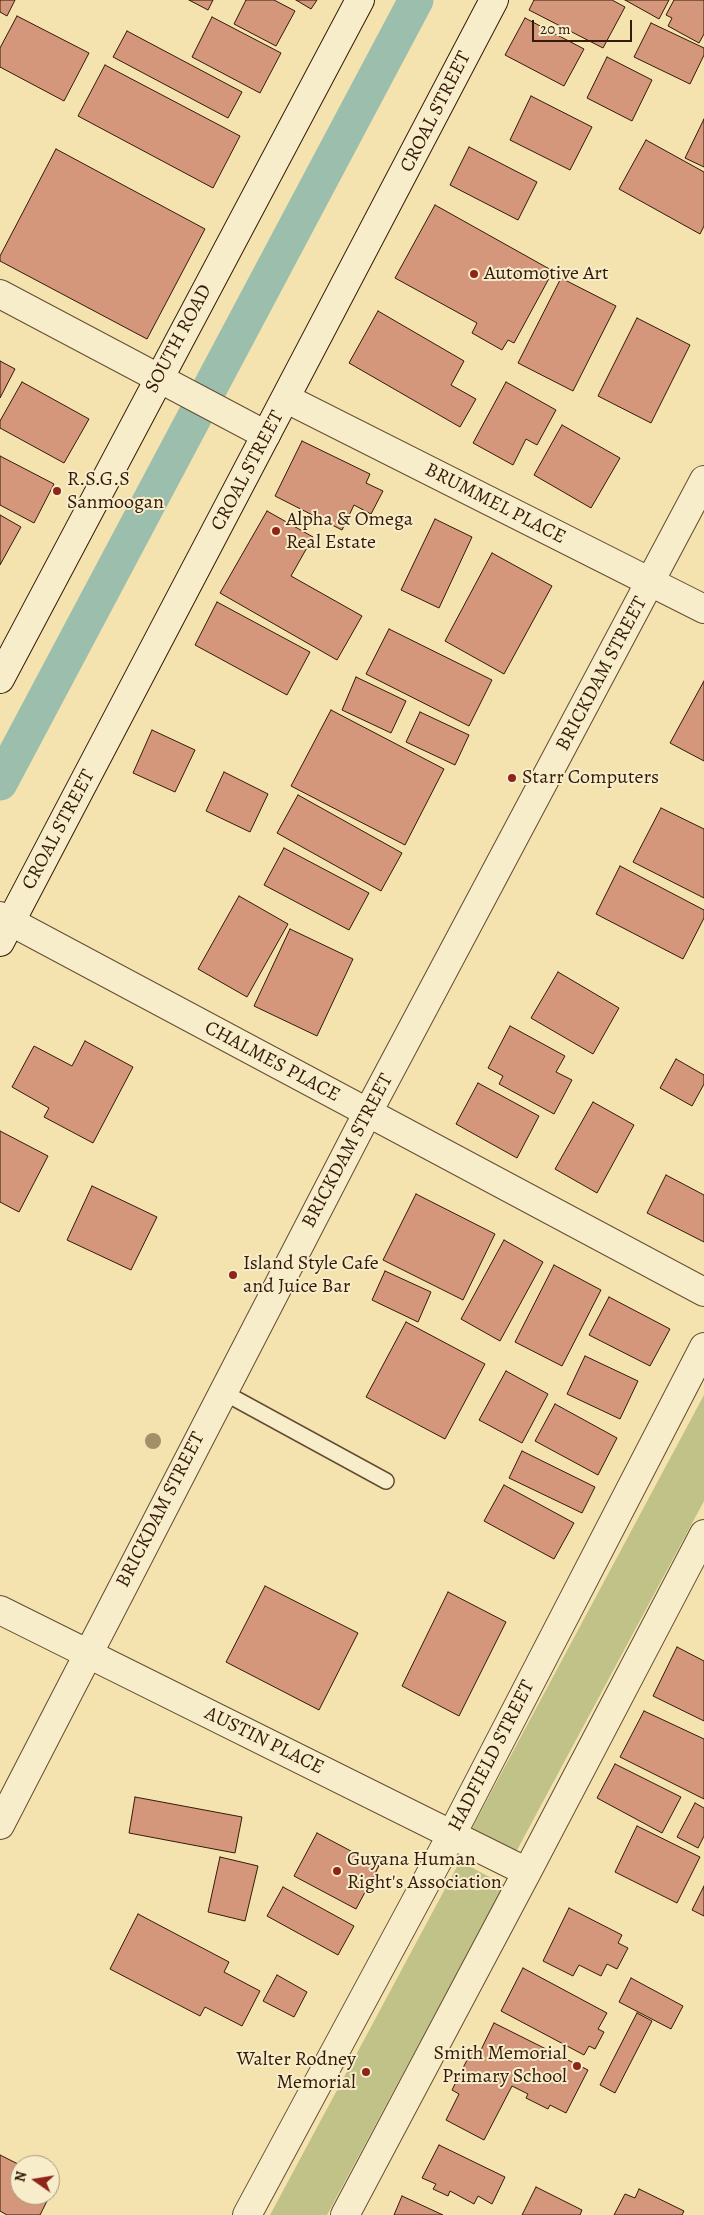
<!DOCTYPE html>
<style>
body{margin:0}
#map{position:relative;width:704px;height:2215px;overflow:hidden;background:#f4e3af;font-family:Alegreya,serif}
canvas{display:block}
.north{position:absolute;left:10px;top:2155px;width:50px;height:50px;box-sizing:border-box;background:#f8edcb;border:1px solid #aa997d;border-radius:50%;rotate:283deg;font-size:14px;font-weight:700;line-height:20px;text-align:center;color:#341a08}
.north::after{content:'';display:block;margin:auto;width:18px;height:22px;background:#8f2418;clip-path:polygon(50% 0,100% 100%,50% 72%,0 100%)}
.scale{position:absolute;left:532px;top:20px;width:100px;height:22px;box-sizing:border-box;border:2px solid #341a08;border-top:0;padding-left:6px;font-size:15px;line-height:18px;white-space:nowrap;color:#341a08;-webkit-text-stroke:4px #f8edcb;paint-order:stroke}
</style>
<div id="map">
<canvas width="704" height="2215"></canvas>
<div class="north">N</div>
<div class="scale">20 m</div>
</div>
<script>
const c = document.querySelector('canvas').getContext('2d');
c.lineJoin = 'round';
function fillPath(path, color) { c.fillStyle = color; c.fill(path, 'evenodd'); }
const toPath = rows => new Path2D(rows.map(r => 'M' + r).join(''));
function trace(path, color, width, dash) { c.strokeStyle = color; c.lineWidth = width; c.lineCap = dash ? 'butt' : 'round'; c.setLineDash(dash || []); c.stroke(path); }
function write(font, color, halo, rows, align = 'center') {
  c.font = font + ' Alegreya,serif'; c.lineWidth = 4; c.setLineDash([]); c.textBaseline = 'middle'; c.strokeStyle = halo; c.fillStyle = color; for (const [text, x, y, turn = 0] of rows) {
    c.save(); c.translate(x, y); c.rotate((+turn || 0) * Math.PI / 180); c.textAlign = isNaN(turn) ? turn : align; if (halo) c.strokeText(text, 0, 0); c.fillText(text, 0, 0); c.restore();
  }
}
const green = toPath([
 [704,1395,704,1501,516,1852,472,1828],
 [460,1861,504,1885,327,2215,270,2215]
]);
const canal = toPath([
 [0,783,416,0]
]);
const building = toPath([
 [0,0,15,0,7,16,0,12,0,0],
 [189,0,213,0,208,10,189,0],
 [246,0,274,0,295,11,276,46,234,24,246,0],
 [296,0,317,0,311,9,296,0],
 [534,0,612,0,625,7,603,48,529,10,534,0],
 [625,0,669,0,659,19,625,0],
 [674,0,704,0,704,34,699,43,668,26,672,18,666,15,674,0],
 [17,16,89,53,64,101,0,67,0,48,17,16],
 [212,17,281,53,260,93,192,57,212,17],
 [525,18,584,49,564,86,505,55,525,18],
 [651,23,704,48,704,55,690,84,634,57,651,23],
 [127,31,242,92,228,118,113,57,127,31],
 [607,57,652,80,632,121,587,98,607,57],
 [105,65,240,136,213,188,78,116,105,65],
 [531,96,592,127,570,170,510,140,531,96],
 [704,119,704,167,685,158,704,119],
 [646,140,704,172,704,226,700,234,619,189,646,140],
 [469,147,537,182,518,220,450,185,469,147],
 [56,149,205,229,147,339,0,261,0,256,56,149],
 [435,205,553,271,514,343,508,340,502,350,472,333,477,323,395,278,435,205],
 [561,278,616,306,573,391,518,363,561,278],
 [378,311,464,361,451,385,476,399,460,427,349,363,378,311],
 [637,318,690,345,651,423,598,396,637,318],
 [0,361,15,369,0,398,0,361],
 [22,382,89,419,64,463,0,428,0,421,22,382],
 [506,382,556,410,537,445,526,439,513,465,473,443,506,382],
 [562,425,620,458,591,508,534,475,562,425],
 [302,441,370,474,366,483,383,491,371,514,354,505,342,530,275,496,302,441],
 [0,456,54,484,34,523,0,505,0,456],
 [267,511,313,537,291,576,362,616,337,660,220,593,267,511],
 [0,515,21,527,0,565,0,515],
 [435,519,472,537,439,608,401,590,435,519],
 [492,553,552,586,504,674,445,641,492,553],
 [217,602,310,652,287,695,195,645,217,602],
 [389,629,492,680,469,726,366,674,389,629],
 [356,677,406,701,391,733,342,710,356,677],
 [704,681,704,761,670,743,704,681],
 [331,710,444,769,405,845,291,786,331,710],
 [420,712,469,735,455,765,406,742,420,712],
 [152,730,195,750,175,792,133,773,152,730],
 [224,772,268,794,250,832,206,811,224,772],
 [298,795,402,853,381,891,277,833,298,795],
 [661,808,704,829,704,898,633,862,661,808],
 [284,848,369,893,349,930,264,885,284,848],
 [620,866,704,910,704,918,683,959,596,914,620,866],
 [239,896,288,924,247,997,198,969,239,896],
 [290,929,353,959,317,1036,254,1006,290,929],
 [558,972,619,1008,593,1054,531,1018,558,972],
 [510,1026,565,1056,556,1072,572,1080,554,1114,499,1084,503,1076,488,1068,510,1026],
 [85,1041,133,1067,93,1143,44,1117,49,1108,12,1087,34,1046,72,1066,85,1041],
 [676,1059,704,1075,704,1084,692,1106,660,1088,676,1059],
 [478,1083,539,1116,517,1158,456,1124,478,1083],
 [593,1102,634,1125,597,1193,555,1169,593,1102],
 [0,1131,48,1156,19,1212,0,1202,0,1131],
 [666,1175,704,1195,704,1242,647,1213,666,1175],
 [92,1186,157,1217,131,1270,67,1240,92,1186],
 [416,1194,495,1234,463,1300,383,1260,416,1194],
 [504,1240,543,1262,500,1341,461,1319,504,1240],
 [554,1265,601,1290,562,1366,515,1342,554,1265],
 [385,1271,431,1292,418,1322,372,1300,385,1271],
 [609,1297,670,1329,650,1366,589,1335,609,1297],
 [406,1322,485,1364,445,1439,366,1397,406,1322],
 [585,1356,638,1381,620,1419,567,1394,585,1356],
 [506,1371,548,1394,522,1443,479,1420,506,1371],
 [555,1404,617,1438,598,1475,535,1441,555,1404],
 [522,1451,595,1487,582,1513,509,1478,522,1451],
 [504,1485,574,1523,554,1559,484,1521,504,1485],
 [265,1586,358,1633,319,1710,226,1662,265,1586],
 [448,1592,506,1622,459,1716,402,1686,448,1592],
 [677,1647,704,1661,704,1721,653,1696,677,1647],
 [644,1711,704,1739,704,1799,620,1757,644,1711],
 [615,1764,681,1797,662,1833,597,1798,615,1764],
 [135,1797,242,1817,235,1853,129,1833,135,1797],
 [695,1803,704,1808,704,1836,698,1848,677,1837,695,1803],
 [637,1826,700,1857,677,1903,615,1872,637,1826],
 [317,1833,379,1866,356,1909,294,1876,317,1833],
 [220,1857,258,1866,245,1921,208,1912,220,1857],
 [704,1886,704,1916,692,1910,704,1886],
 [283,1887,354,1926,338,1955,267,1916,283,1887],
 [569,1908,622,1935,618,1943,628,1948,617,1969,607,1964,601,1976,579,1965,573,1976,543,1961,569,1908],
 [138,1914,229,1962,224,1972,260,1991,242,2026,205,2007,200,2016,110,1969,138,1914],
 [523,1968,607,2013,598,2029,604,2032,595,2049,589,2046,584,2055,501,2011,523,1968],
 [277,1975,307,1992,294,2017,263,2001,277,1975],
 [631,1978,683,2006,671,2029,619,2002,631,1978],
 [637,2013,652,2021,615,2093,600,2085,637,2013],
 [494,2023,588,2070,566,2113,550,2105,548,2109,526,2098,528,2094,512,2086,484,2140,446,2120,459,2094,452,2090,472,2050,479,2054,494,2023],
 [439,2145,505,2177,492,2204,478,2196,474,2204,450,2191,448,2196,433,2189,436,2184,422,2178,439,2145],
 [0,2155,20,2165,20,2195,50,2195,50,2181,56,2183,40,2215,7,2215,0,2211,0,2155],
 [536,2187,582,2210,580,2215,522,2215,536,2187],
 [639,2189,684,2211,682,2215,614,2215,625,2194,635,2198,639,2189],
 [402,2196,443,2215,394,2215,402,2196]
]);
const lane = toPath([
 [223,1392,386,1481]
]);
const street = toPath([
 [0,294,266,435],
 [287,399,704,609],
 [0,916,704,1292],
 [0,1610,527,1872],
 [0,1825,367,1114,704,480],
 [247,2215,452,1834,704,1347],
 [345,2215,527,1872,704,1534]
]);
const secondary = toPath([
 [0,679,360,0],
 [0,942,494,0]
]);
const trees = [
 [153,1441]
];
const markers = [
 [474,274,5,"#8f2418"],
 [57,491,5,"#8f2418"],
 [276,531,5,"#8f2418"],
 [512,778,5,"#8f2418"],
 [233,1275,5,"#8f2418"],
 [337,1871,5,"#8f2418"],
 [577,2066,5,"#8f2418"],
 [366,2072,5,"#8f2418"]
];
const streetNames = [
 ["CROAL STREET",436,112,-63],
 ["SOUTH ROAD",179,339,-62],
 ["CROAL STREET",248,471,-62],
 ["BRUMMEL PLACE",495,504,27],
 ["BRICKDAM STREET",602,674,-62],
 ["CROAL STREET",59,830,-62],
 ["CHALMES PLACE",272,1062,28],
 ["BRICKDAM STREET",348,1151,-62],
 ["BRICKDAM STREET",161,1510,-63],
 ["AUSTIN PLACE",264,1741,26],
 ["HADFIELD STREET",492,1756,-63]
];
const poiNames = [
 ["Automotive Art",484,274],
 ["R.S.G.S",67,480],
 ["Sanmoogan",67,503],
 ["Alpha & Omega",286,520],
 ["Real Estate",286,543],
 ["Starr Computers",522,778],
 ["Island Style Cafe",243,1264],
 ["and Juice Bar",243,1287],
 ["Guyana Human",347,1860],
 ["Right's Association",347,1883],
 ["Smith Memorial",567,2054,"right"],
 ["Primary School",567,2077,"right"],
 ["Walter Rodney",356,2060,"right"],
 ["Memorial",356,2083,"right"]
];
fillPath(green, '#c1c287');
trace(canal, '#9cbead', 35);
fillPath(building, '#d5977b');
trace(building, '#341a08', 1);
trace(lane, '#644c32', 18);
trace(street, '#644c32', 30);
trace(secondary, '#341a08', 30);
trace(lane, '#f8edcb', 15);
trace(street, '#f8edcb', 28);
trace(secondary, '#f8edcb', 28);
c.fillStyle = '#a29068';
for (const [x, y] of trees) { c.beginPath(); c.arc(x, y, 8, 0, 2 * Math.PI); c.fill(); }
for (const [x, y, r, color] of markers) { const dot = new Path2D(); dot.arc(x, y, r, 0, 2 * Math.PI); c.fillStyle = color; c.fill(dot); trace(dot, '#f8edcb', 2); }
write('20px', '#341a08', '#f8edcb', streetNames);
write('20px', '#341a08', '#f8edcb', poiNames, 'left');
</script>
